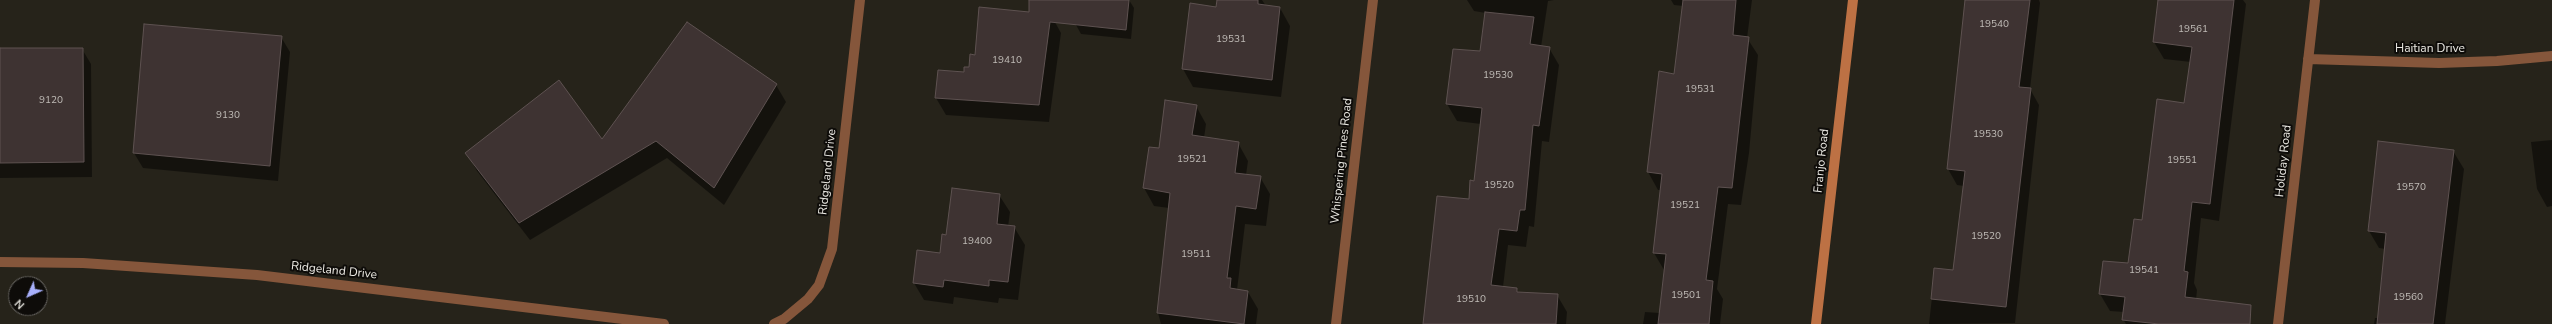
<!DOCTYPE html>
<style>
body{margin:0}
#map{position:relative;width:2552px;height:324px;overflow:hidden;background:#26231a;font-family:"Nunito Sans",sans-serif}
canvas{display:block}
.north{position:absolute;left:8px;top:276px;width:40px;height:40px;box-sizing:border-box;background:#0e0c09;border:1px solid #666460;border-radius:50%;rotate:225deg;font-size:11px;font-weight:700;line-height:16px;text-align:center;color:#ebe9e3}
.north::after{content:'';display:block;margin:auto;width:14px;height:18px;background:#a8b0fc;clip-path:polygon(50% 0,100% 100%,50% 72%,0 100%)}
</style>
<div id="map">
<canvas width="2552" height="324"></canvas>
<div class="north">N</div>
</div>
<script>
const c = document.querySelector('canvas').getContext('2d');
c.lineJoin = 'round';
function fillPath(path, color) { c.fillStyle = color; c.fill(path, 'evenodd'); }
const toPath = rows => new Path2D(rows.map(r => 'M' + r).join(''));
function trace(path, color, width, dash) { c.strokeStyle = color; c.lineWidth = width; c.lineCap = dash ? 'butt' : 'round'; c.setLineDash(dash || []); c.stroke(path); }
function write(font, color, halo, rows, align = 'center') {
  c.font = font + ' "Nunito Sans",sans-serif'; c.lineWidth = 4; c.setLineDash([]); c.textBaseline = 'middle'; c.strokeStyle = halo; c.fillStyle = color; for (const [text, x, y, turn = 0] of rows) {
    c.save(); c.translate(x, y); c.rotate((+turn || 0) * Math.PI / 180); c.textAlign = isNaN(turn) ? turn : align; if (halo) c.strokeText(text, 0, 0); c.fillText(text, 0, 0); c.restore();
  }
}
const shadow = toPath([
 [1078,0,1129,0,1134,8,1131,39,1081,34,1076,25],
 [1218,0,1262,0,1266,6,1280,8,1290,26,1281,97,1193,87,1183,69,1217,8],
 [1467,0,1554,0,1548,1,1541,47,1549,48,1559,65,1549,142,1542,141,1534,227,1529,226,1526,247,1508,245,1503,287,1517,289,1519,293,1557,295,1567,312,1566,324,1424,324,1475,182,1481,124,1457,121,1447,104,1481,52,1486,13,1474,11],
 [1671,0,1752,0,1747,38,1758,55,1749,153,1741,205,1728,204,1717,289,1723,299,1720,324,1643,324,1645,312,1660,313,1664,270,1654,253,1661,190,1658,190,1648,172,1660,73,1674,75,1683,6,1674,5],
 [1966,0,2039,0,2040,3,2030,89,2039,105,2015,323,1929,324,1935,270,1954,271,1964,186,1957,185,1948,169],
 [2159,0,2243,0,2246,4,2219,221,2201,218,2194,283,2197,290,2196,300,2209,324,2126,324,2123,319,2124,312,2110,311,2100,294,2129,265,2185,104,2191,62,2164,59,2154,42],
 [1051,15,1061,33,1049,122,946,115,936,98,965,73,976,56],
 [281,37,290,52,278,181,143,168,134,153],
 [0,49,82,49,91,64,92,177,0,178],
 [776,85,786,102,724,205,667,158,530,240,477,171,467,153,602,141],
 [1196,106,1206,124,1204,138,1238,143,1248,161,1246,175,1260,177,1270,194,1266,226,1245,224,1237,290,1248,292,1258,309,1256,324,1161,324,1158,313,1169,208,1154,206,1144,188,1150,148,1160,149],
 [2552,140,2552,206,2547,207,2537,189,2531,142],
 [2453,151,2464,169,2445,324,2374,324,2375,318,2378,318,2386,249,2379,248,2369,231],
 [999,195,1010,212,1008,227,1014,227,1025,245,1018,300,999,298,998,303,954,297,953,304,924,300,914,283,941,254,947,236]
]);
const building = toPath([
 [1029,0,1129,0,1126,30,1050,22,1039,105,935,98,938,70,964,72,964,67,969,67,970,54,975,55,979,7,1029,12,1029,0],
 [1217,0,1258,0,1258,4,1280,7,1272,80,1182,69,1190,3,1216,7,1217,0],
 [1683,0,1736,0,1733,35,1749,37,1732,188,1718,187,1706,280,1713,281,1709,324,1658,324,1666,254,1653,253,1662,174,1647,172,1659,71,1674,74,1683,0],
 [1965,0,2030,0,2019,87,2031,88,2006,307,1931,299,1934,268,1953,270,1965,171,1947,169,1965,0],
 [2158,0,2234,0,2210,204,2192,202,2184,271,2188,272,2185,297,2251,305,2250,324,2159,324,2122,320,2125,297,2099,294,2103,261,2128,263,2134,219,2142,220,2157,99,2184,103,2192,47,2153,42,2158,0],
 [1485,12,1534,17,1530,44,1550,47,1539,126,1533,125,1525,210,1520,210,1517,231,1499,229,1491,285,1517,288,1517,292,1558,294,1556,324,1423,324,1437,196,1469,199,1470,180,1474,181,1482,108,1446,104,1453,49,1480,51,1485,12],
 [687,22,777,84,714,188,656,141,519,223,465,153,559,80,602,139,687,22],
 [144,24,282,36,270,166,133,153,144,24],
 [0,48,83,48,84,162,0,163,0,48],
 [1165,100,1197,105,1192,135,1239,142,1235,173,1261,176,1256,209,1236,206,1227,278,1231,278,1230,288,1248,291,1244,324,1157,313,1170,193,1143,188,1149,147,1159,148,1165,100],
 [2378,141,2454,150,2433,324,2377,324,2386,233,2368,231,2378,141],
 [952,188,1000,194,997,224,1015,226,1008,282,989,280,989,286,944,280,943,287,913,283,917,250,940,253,942,234,946,235,952,188]
]);
const street = toPath([
 [2308,59,2439,63,2497,61,2552,56],
 [0,262,83,263,257,275,664,324],
 [774,324,784,319,808,299,819,285,832,249,860,0],
 [1336,324,1373,0],
 [2278,324,2315,0]
]);
const secondary = toPath([
 [1816,324,1853,0]
]);
const numberNames = [
 ["19540",1994,25],
 ["19561",2193,30],
 ["19531",1231,40],
 ["19410",1007,61],
 ["19530",1498,76],
 ["19531",1700,90],
 ["9120",51,101],
 ["9130",228,116],
 ["19530",1988,135],
 ["19521",1192,160],
 ["19551",2182,161],
 ["19520",1499,186],
 ["19570",2411,188],
 ["19521",1685,206],
 ["19520",1986,237],
 ["19400",977,242],
 ["19511",1196,255],
 ["19541",2144,271],
 ["19501",1686,296],
 ["19560",2408,298],
 ["19510",1471,300]
];
const streetNames = [
 ["Haitian Drive",2430,49],
 ["Whispering Pines Road",1342,161,-84],
 ["Franjo Road",1822,161,-84],
 ["Holiday Road",2284,161,-84],
 ["Ridgeland Drive",828,172,-84],
 ["Ridgeland Drive",334,271,6]
];
fillPath(shadow, '#0007');
fillPath(building, '#3e3332');
trace(building, '#5e5251', 1);
trace(street, '#85563b', 10);
trace(secondary, '#bd7144', 10);
write('10px', '#c0bcb7', null, numberNames);
write('12px', '#ebe9e3', '#0e0c09', streetNames);
</script>
